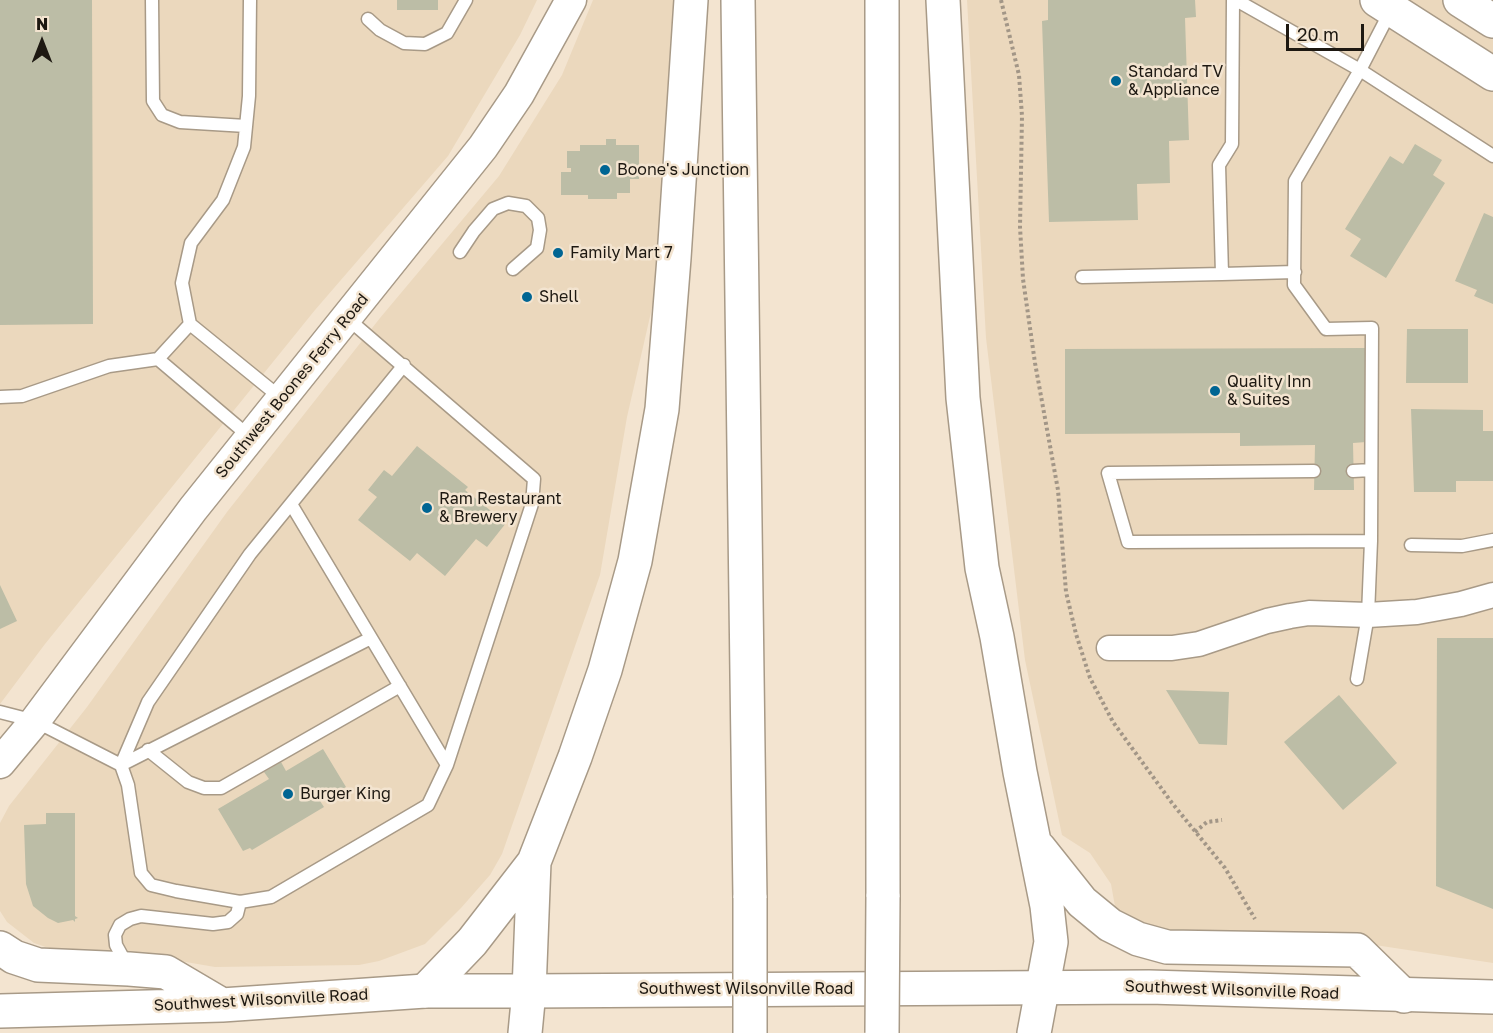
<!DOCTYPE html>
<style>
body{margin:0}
#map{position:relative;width:1493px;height:1033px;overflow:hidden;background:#f3e4d0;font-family:"Golos Text",sans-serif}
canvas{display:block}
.north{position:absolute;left:12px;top:12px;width:60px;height:60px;-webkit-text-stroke:4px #f3e4d0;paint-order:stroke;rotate:0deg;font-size:16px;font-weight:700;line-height:24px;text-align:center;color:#1d1811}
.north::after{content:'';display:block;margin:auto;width:21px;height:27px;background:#1d1811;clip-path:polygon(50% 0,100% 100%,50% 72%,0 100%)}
.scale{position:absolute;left:1286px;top:24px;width:78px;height:27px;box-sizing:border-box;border:3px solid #1d1811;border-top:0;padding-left:8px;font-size:18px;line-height:21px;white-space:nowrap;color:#1d1811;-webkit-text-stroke:4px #f3e4d0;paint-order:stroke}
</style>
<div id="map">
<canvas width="1493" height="1033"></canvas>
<div class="north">N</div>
<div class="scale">20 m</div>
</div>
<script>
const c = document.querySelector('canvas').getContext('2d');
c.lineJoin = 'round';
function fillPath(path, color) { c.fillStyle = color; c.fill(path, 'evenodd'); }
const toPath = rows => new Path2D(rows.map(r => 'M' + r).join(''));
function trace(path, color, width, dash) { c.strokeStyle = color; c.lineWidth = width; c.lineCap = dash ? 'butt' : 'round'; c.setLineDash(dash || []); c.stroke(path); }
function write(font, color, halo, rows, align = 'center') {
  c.font = font + ' "Golos Text",sans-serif'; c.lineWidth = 5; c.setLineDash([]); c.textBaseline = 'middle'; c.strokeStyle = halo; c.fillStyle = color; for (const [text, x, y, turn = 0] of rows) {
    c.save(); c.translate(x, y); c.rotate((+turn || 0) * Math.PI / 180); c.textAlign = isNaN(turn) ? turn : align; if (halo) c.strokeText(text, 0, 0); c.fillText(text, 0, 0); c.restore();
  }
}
const built = toPath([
 [0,0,537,0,520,35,448,156,315,310,45,644,0,704],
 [593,0,675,0,657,286,627,417,600,575,502,854,490,875,461,908,425,944,379,961,359,965,215,967,180,961,75,957,34,943,7,922,0,911,0,823,9,806,87,707,227,512,380,318,499,176,562,75],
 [967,0,1493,0,1493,963,1362,943,1175,937,1116,912,1111,884,1090,853,1062,835,1025,660,986,338]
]);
const building = toPath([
 [0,0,92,0,93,324,0,325],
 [397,0,438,0,438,10,397,10],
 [1048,0,1195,0,1196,17,1185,18,1189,140,1169,141,1170,183,1137,184,1138,220,1049,222,1042,21,1048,20],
 [606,139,616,139,616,145,639,145,639,179,630,179,630,193,617,193,617,199,588,199,588,195,561,195,561,172,571,172,571,168,567,168,567,151,580,151,580,145,606,145],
 [1415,144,1442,160,1433,175,1445,183,1386,278,1350,256,1361,239,1345,229,1390,156,1403,164],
 [1484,213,1493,217,1493,304,1474,296,1477,290,1455,281],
 [1407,329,1468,329,1468,383,1406,383],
 [1365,348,1366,442,1353,443,1354,490,1314,490,1315,445,1240,446,1240,433,1065,434,1065,349],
 [1411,409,1483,410,1483,431,1493,431,1493,481,1456,481,1456,492,1414,492],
 [417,446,468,487,465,490,506,523,487,547,476,539,445,576,417,553,410,561,358,520,377,497,368,490,384,470,392,476],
 [0,585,17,621,0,629],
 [1437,638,1493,638,1493,909,1436,886],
 [1166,690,1229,692,1227,745,1199,744],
 [1339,695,1397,763,1343,810,1284,742],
 [323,749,346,787,320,801,324,807,252,850,250,848,243,851,218,809,269,779,264,772,281,762,286,771],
 [46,813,75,813,75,916,78,918,75,919,75,922,73,920,58,923,48,918,33,906,26,884,24,825,46,824]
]);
const path = toPath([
 [1001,0,1019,75,1022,116,1020,227,1023,279,1035,363,1058,490,1066,592,1076,634,1090,678,1113,722,1172,803,1225,868,1255,919],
 [1195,832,1207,822,1222,820]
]);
const service = toPath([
 [152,0,153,101,162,115,180,122,246,126],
 [250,0,249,96,244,147,223,200,191,243,182,283,190,324,281,398],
 [1233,0,1232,144,1219,165,1222,274,1295,272],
 [1236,0,1360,70,1493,156],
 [368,19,380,30,404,43,425,44,447,33,466,0],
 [460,252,474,231,493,209,508,203,526,206,538,218,540,230,537,248,513,269],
 [1082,277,1222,274],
 [158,359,250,437],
 [0,397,22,396,109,366,158,359,190,324],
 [1314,471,1108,473,1128,542,1371,541,1372,328,1326,329,1294,285,1295,181,1360,70,1390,12],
 [1353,471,1371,470],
 [291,504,447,765],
 [1411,545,1462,546,1493,540],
 [371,638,121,765,148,702,250,554,404,365],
 [1357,679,1368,615,1371,541],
 [0,712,35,721,121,765,128,785,141,873,151,885,176,891,240,902,271,897,428,805,447,765,532,504,534,479,347,318],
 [148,750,188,782,204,788,221,788,400,686],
 [127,965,116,945,115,935,120,925,130,919,141,916,213,924,228,922,237,914,240,902]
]);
const minor = toPath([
 [1109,648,1172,648,1199,644,1267,621,1290,616,1309,613,1368,615,1417,612,1461,604,1493,595]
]);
const tertiary = toPath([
 [0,763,35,721,193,509,483,147,519,94,571,0]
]);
const secondary = toPath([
 [1377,0,1493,74],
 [1460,0,1493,21],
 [0,948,14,957,38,965,129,969,166,972,222,1005],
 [0,1011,222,1005,425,991,529,991]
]);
const primary = toPath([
 [529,991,1149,987,1493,997]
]);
const motorway = toPath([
 [738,0,750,898],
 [882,0,883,897],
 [943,0,963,398,982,568,997,637,1020,772,1047,906,1051,942,1034,1033],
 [1039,848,1082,902,1110,925,1138,939,1167,947,1357,950,1404,996],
 [425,991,472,942,534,862,575,757,605,670,635,561,662,409,674,258,691,0],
 [525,1033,529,991,534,862]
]);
const motorwayBridge = toPath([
 [750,898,750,1033],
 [882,1033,883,897]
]);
const markers = [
 [1116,81,6,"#006593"],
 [605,170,6,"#006593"],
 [558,253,6,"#006593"],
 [527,297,6,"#006593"],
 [1215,391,6,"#006593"],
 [427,508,6,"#006593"],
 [288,794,6,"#006593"]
];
const poiNames = [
 ["Standard TV",1128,72],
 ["& Appliance",1128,90],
 ["Boone's Junction",617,170],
 ["Family Mart 7",570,253],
 ["Shell",539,297],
 ["Quality Inn",1227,382],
 ["& Suites",1227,400],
 ["Ram Restaurant",439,499],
 ["& Brewery",439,517],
 ["Burger King",300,794]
];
const streetNames = [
 ["Southwest Boones Ferry Road",292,386,-51],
 ["Southwest Wilsonville Road",746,989],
 ["Southwest Wilsonville Road",1232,990,2],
 ["Southwest Wilsonville Road",261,1000,-3]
];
fillPath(built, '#ebd8bd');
fillPath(building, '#bcbda6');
trace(service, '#a89a87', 15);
trace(minor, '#a89a87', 27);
trace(tertiary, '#a89a87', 33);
trace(secondary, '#a89a87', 36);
trace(primary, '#a89a87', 36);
trace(motorway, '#a89a87', 36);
trace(path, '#a29687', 4, [3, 3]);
trace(service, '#fff', 12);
trace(minor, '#fff', 24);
trace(tertiary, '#fff', 30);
trace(secondary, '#fff', 33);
trace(primary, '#fff', 33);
trace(motorway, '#fff', 33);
trace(motorwayBridge, '#a89a87', 36, []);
trace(motorwayBridge, '#fff', 33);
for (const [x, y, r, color] of markers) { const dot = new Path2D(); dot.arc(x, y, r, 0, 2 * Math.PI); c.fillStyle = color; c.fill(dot); trace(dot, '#f3e4d0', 2); }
write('16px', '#1d1811', '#f3e4d0', poiNames, 'left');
write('16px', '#1d1811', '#f3e4d0', streetNames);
</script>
